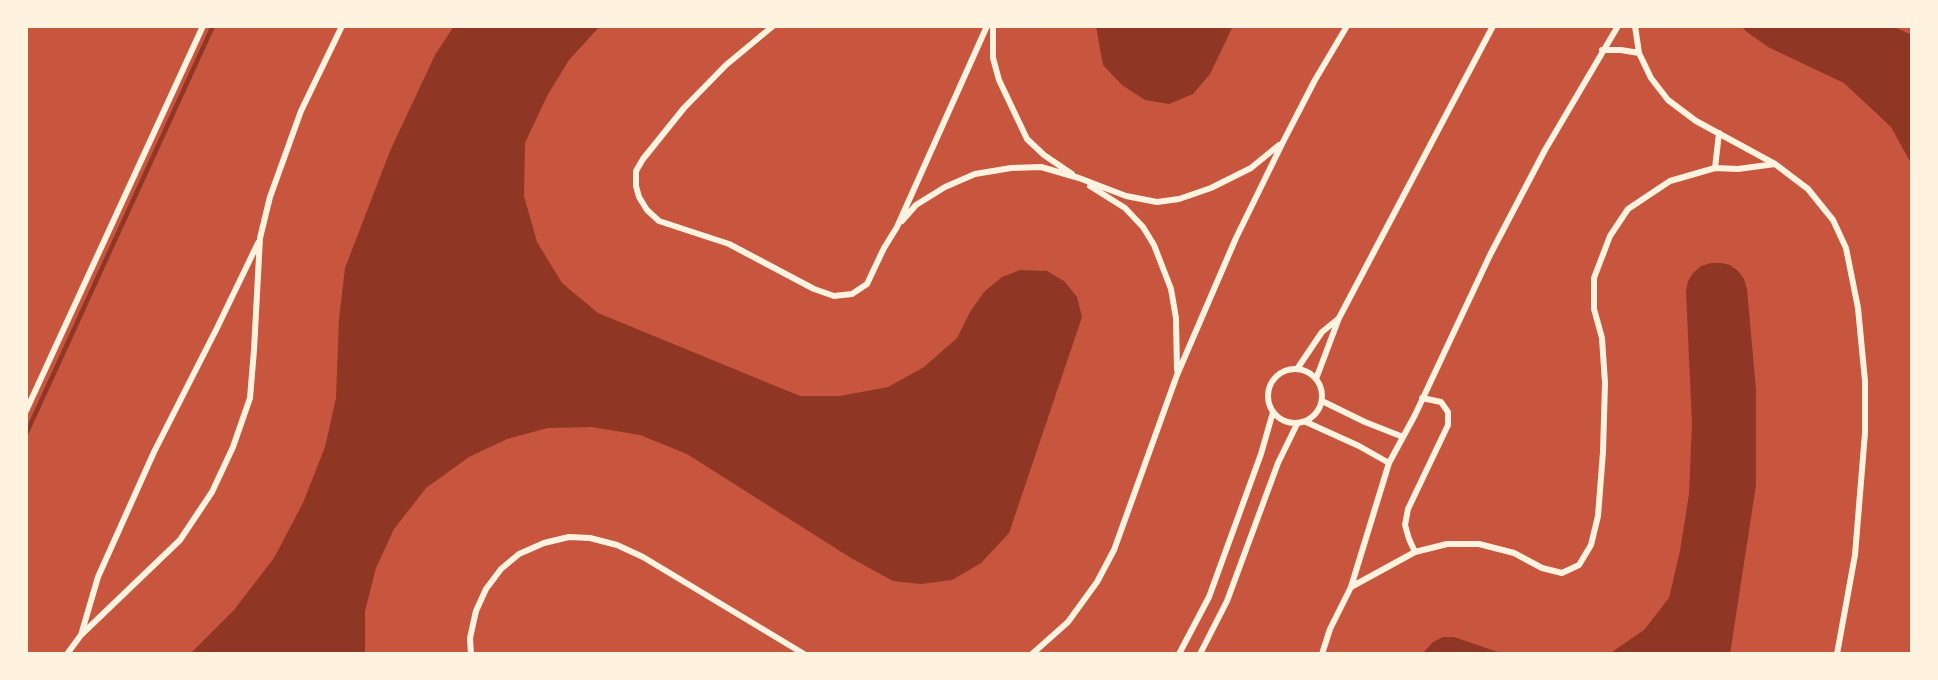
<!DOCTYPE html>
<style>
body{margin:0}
#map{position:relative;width:1938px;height:680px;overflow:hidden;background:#c8553d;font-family:Montserrat,sans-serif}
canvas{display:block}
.frame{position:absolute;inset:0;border:28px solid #fff3e0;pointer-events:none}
</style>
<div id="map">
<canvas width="1938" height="680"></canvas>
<div class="frame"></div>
</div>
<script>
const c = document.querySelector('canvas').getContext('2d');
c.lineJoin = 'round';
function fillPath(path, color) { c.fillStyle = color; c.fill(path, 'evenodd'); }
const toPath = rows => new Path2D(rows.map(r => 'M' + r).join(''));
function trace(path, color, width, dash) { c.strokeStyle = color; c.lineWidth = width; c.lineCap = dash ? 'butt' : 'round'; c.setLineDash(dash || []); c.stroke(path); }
const water = toPath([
 [454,26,600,26,569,60,547,96,525,143,524,196,537,242,562,283,598,313,800,396,840,396,888,387,924,367,957,338,970,312,984,292,1002,277,1020,270,1047,271,1064,281,1077,297,1082,317,1009,533,981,563,952,580,921,584,893,581,851,558,687,454,640,435,592,427,548,428,507,439,469,457,426,488,394,529,376,568,365,611,365,654,190,654,234,610,274,558,303,503,325,447,336,398,339,319,345,268,390,151,435,55],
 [1096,26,1233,26,1210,74,1193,94,1169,104,1145,100,1122,85,1103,65],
 [1741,26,1892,26,1912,35,1912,165,1891,127,1844,83,1768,47,1747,32],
 [1711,263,1721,263,1730,265,1738,271,1744,279,1747,289,1756,390,1756,485,1730,654,1609,654,1644,630,1669,598,1680,551,1689,494,1692,424,1686,291,1688,281,1693,273,1701,266],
 [1443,637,1454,637,1504,654,1422,654,1433,642]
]);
const stream = toPath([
 [26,434,213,26]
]);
const minor = toPath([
 [773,26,726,65,684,108,643,159,636,171,636,186,639,197,647,210,659,221,729,244,814,289,834,296,852,294,867,284,884,248,897,227,987,26],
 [993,26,993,58,999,80,1027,139,1044,155,1072,174],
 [1635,26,1639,53,1651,78,1668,100,1696,121,1775,164,1808,189,1833,220,1846,248,1858,308,1865,381,1865,433,1855,555,1837,654],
 [1602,50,1621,50,1639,53],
 [1715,168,1719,133],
 [1090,186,1125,208,1143,227,1154,245,1171,289,1176,318,1177,370],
 [902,221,916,205,945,187,975,174,1011,168,1041,167,1079,178,1126,196,1157,202,1179,199,1211,188,1251,168,1279,145],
 '1268 396a27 27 0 1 1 54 0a27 27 0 1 1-54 0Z',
 [1297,369,1322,332,1338,319],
 [1316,379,1339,318,1493,26],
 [1322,401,1365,422,1403,437],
 [26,411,203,26],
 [1306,422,1359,446,1389,463],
 [1415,552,1409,539,1405,525,1408,509,1448,425,1448,412,1441,402,1422,398],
 [1351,587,1415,552,1447,544,1479,544,1514,553,1542,568,1562,573,1579,565,1591,545,1598,516,1603,452,1605,383,1602,338,1594,309,1594,278,1610,236,1628,209,1670,181,1715,168,1738,169,1775,164],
 [81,635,98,577,154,452,217,328,258,243],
 [67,654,81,635,180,540,212,492,233,447,250,398,254,350,260,238,270,197,301,111,342,26],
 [471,654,470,638,476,611,486,589,501,569,519,554,544,543,569,537,590,538,617,545,643,557,804,654],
 [1032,654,1068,622,1097,582,1114,550,1177,375,1236,238,1283,142,1315,80,1347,26],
 [1179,654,1209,597,1261,454,1273,412],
 [1200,654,1227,601,1278,463,1297,424],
 [1322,654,1330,629,1351,587,1389,463,1415,415,1490,255,1545,150,1618,26]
]);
fillPath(water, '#8f3625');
trace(stream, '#8f3625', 4.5);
trace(minor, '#fff3e0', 6);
</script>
